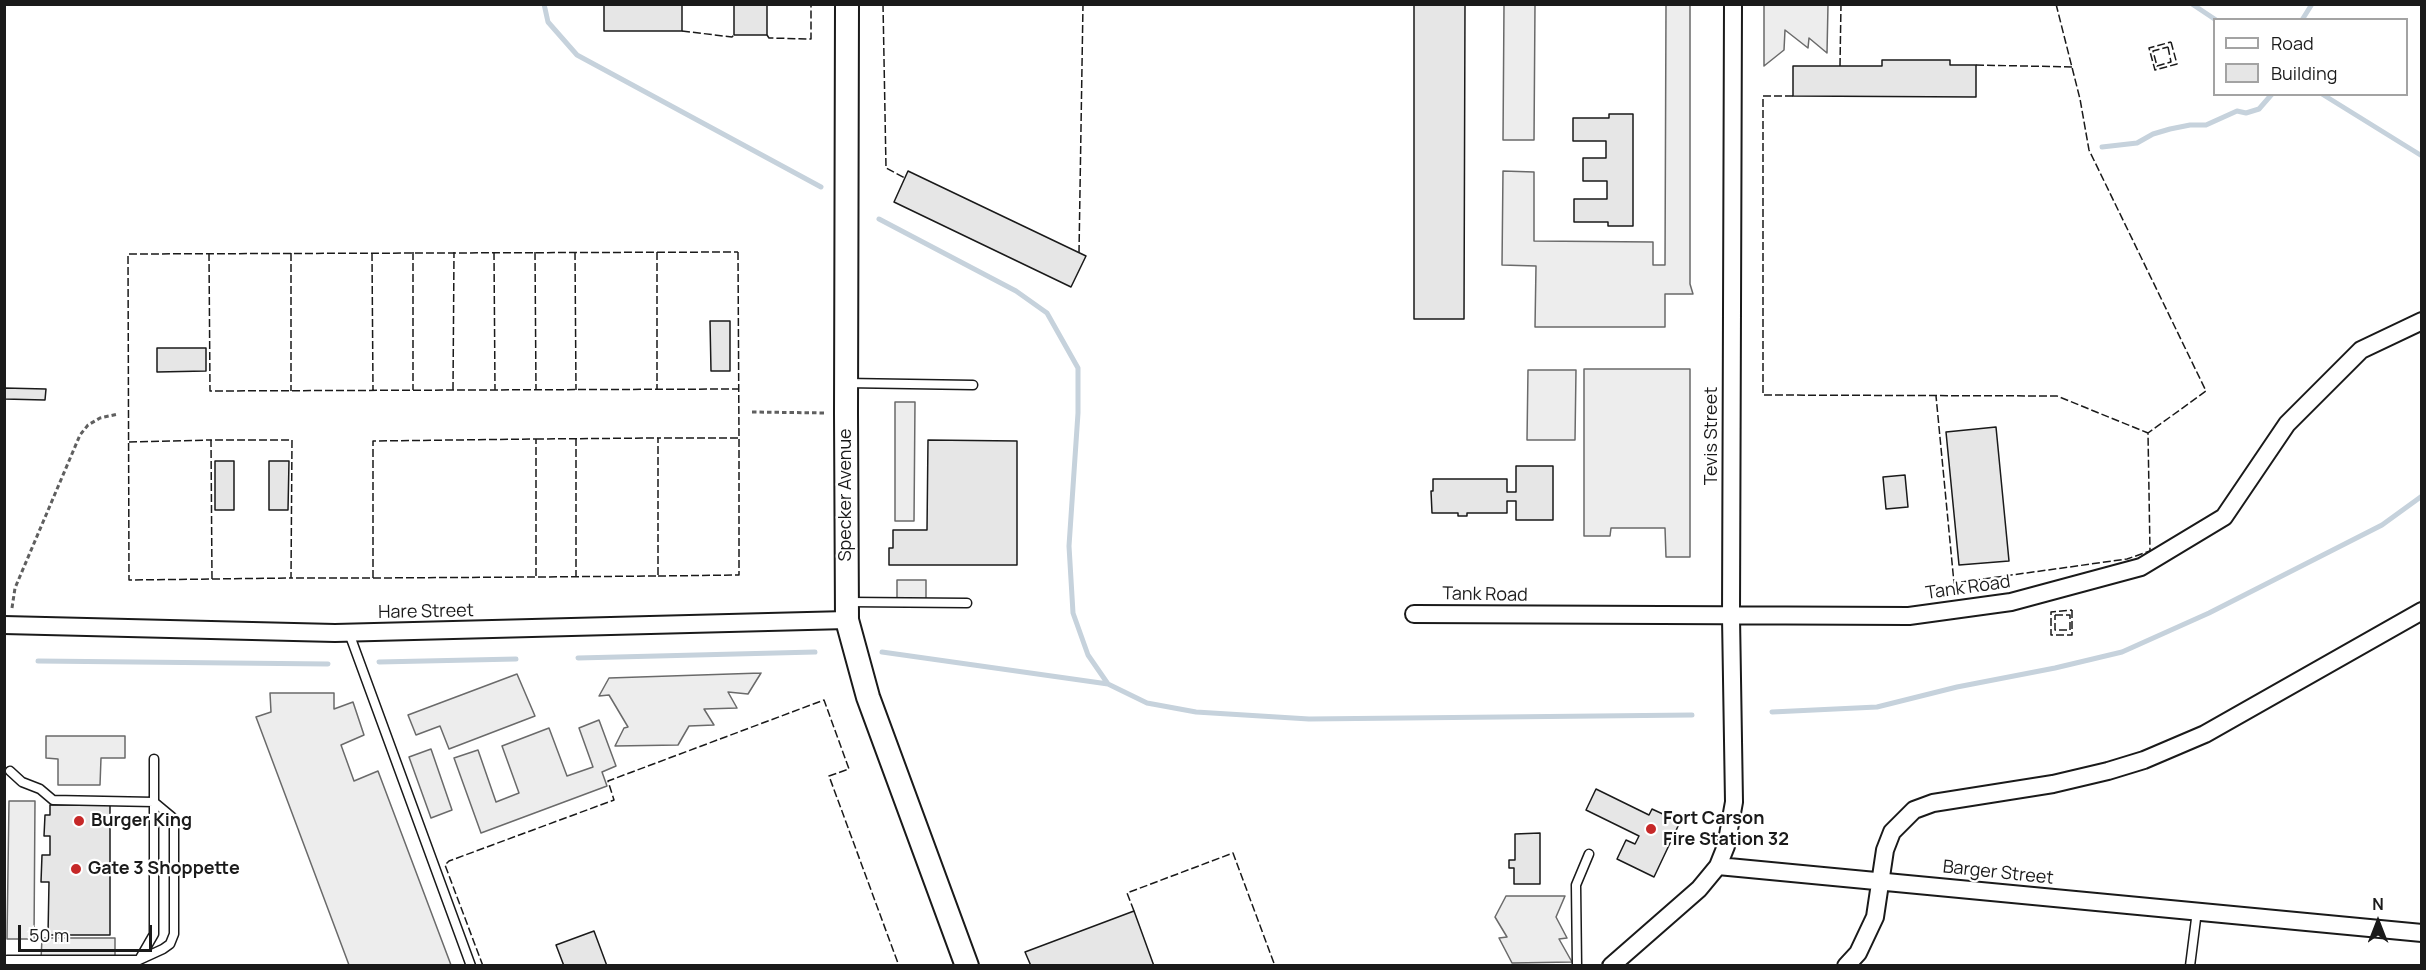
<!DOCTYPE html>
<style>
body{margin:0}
#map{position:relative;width:2426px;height:970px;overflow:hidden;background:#fff;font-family:Manrope,sans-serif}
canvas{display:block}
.frame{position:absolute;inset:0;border:6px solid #1a1a1a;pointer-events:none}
.legend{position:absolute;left:2213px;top:18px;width:195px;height:78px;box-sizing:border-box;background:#fff;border:2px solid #a3a3a3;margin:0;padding:8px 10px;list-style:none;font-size:18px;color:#1a1a1a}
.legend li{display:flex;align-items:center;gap:12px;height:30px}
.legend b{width:30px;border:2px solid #a3a3a3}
.north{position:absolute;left:2348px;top:892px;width:60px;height:60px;-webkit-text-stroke:4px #fff;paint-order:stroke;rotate:0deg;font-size:16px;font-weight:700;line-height:24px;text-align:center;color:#1a1a1a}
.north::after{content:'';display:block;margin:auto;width:21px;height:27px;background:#1a1a1a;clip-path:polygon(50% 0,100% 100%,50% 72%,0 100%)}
.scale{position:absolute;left:18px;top:925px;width:134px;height:27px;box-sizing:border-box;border:3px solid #1a1a1a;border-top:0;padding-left:8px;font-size:18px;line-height:21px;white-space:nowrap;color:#1a1a1a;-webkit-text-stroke:4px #fff;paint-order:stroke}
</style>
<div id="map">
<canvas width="2426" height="970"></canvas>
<div class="frame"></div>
<ul class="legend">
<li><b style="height:8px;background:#fff"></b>Road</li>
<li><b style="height:16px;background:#e6e6e6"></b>Building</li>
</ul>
<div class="north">N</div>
<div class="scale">50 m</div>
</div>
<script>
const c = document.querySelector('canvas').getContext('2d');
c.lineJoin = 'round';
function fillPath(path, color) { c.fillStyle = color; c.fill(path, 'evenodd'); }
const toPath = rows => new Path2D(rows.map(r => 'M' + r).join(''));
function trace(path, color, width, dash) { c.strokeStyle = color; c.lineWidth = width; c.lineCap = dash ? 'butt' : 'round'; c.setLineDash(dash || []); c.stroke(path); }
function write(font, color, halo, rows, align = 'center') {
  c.font = font + ' Manrope,sans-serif'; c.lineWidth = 4.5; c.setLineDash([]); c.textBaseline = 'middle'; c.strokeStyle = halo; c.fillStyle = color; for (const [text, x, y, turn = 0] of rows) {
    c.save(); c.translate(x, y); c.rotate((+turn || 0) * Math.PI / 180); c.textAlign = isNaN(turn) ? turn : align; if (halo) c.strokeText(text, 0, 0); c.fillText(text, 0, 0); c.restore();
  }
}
const parking = toPath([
 [1504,5,1535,5,1534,140,1503,140,1504,5],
 [1666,5,1690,5,1690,284,1693,294,1665,294,1665,327,1535,327,1536,266,1502,265,1503,171,1534,172,1534,241,1653,242,1653,265,1665,265,1666,5],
 [1764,5,1828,5,1827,53,1809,38,1808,48,1785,30,1784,50,1764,66,1764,5],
 [1584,369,1690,369,1690,557,1666,557,1665,528,1611,528,1610,536,1584,536,1584,369],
 [1528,370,1576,370,1575,440,1527,440,1528,370],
 [895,402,915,402,914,521,895,521,895,402],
 [897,580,926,580,926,603,897,603,897,580],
 [761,673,748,694,728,692,737,708,704,709,714,725,689,726,678,745,615,746,624,728,628,727,609,695,599,696,609,678,761,673],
 [517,674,535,716,449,749,440,726,416,735,408,715,517,674],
 [270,693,334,693,334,709,353,702,364,735,341,745,354,781,378,771,451,965,349,965,256,717,271,712,270,693],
 [599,720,616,766,602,772,607,786,481,833,454,758,478,750,496,802,519,793,502,746,549,728,567,776,593,767,579,728,599,720],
 [46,736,125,736,125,758,101,758,100,785,58,785,58,759,46,758,46,736],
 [431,749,452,810,431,818,409,757,431,749],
 [9,801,35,801,34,939,7,939,9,801],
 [1506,896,1565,896,1556,917,1567,938,1559,939,1572,962,1512,963,1499,938,1507,937,1495,917,1506,896],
 [42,938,115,938,115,961,128,961,128,965,13,966,13,961,41,960,42,938]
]);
const stream = toPath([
 [544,4,548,22,577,55,821,187],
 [2192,4,2216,20],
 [2302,20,2312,4],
 [2322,94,2422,156],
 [2102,147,2137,143,2153,134,2170,129,2190,125,2206,125,2237,111,2246,113,2259,109,2272,94],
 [879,219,1016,291,1047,313,1078,368,1078,413,1069,546,1073,613,1088,655,1108,684,1147,703,1196,712,1309,719,1692,715],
 [882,652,1108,684],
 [578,658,815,652],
 [38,661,328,664],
 [379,662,516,659],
 [1772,712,1877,707,1957,687,2055,668,2122,652,2209,613,2382,525,2422,496]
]);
const building = toPath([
 [604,4,682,4,682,31,604,31,604,4],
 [734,4,767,4,767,35,734,35,734,4],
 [1414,4,1465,4,1464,319,1414,319,1414,4],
 [1882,60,1950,60,1950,65,1976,65,1976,97,1793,96,1793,66,1882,66,1882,60],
 [1609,114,1633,114,1633,226,1608,226,1608,222,1574,222,1574,199,1607,199,1607,181,1583,181,1583,158,1606,158,1606,141,1573,141,1573,118,1609,118,1609,114],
 [908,171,1086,256,1071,287,894,202,908,171],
 [710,321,730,321,730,371,711,371,710,321],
 [157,348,206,348,206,371,157,372,157,348],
 [4,388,46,389,45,400,4,399,4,388],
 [1996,427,2009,561,1959,565,1946,432,1996,427],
 [928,440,1017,441,1017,565,889,565,889,548,893,548,893,530,927,530,928,440],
 [215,461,234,461,234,510,215,510,215,461],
 [269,461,289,461,288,510,269,510,269,461],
 [1516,466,1553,466,1553,520,1516,520,1516,501,1507,501,1507,513,1467,513,1467,516,1458,516,1458,513,1432,513,1431,491,1433,491,1433,479,1507,479,1507,492,1516,492,1516,466],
 [1905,475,1908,507,1886,509,1883,477,1905,475],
 [1596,789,1649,815,1652,809,1680,822,1654,877,1617,859,1626,840,1635,844,1639,836,1586,810,1596,789],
 [50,805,110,805,110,935,48,935,49,882,41,882,42,855,50,855,50,836,44,836,45,815,50,815,50,805],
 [1540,833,1540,884,1514,884,1514,868,1509,868,1509,860,1515,860,1515,834,1540,833],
 [1134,911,1154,966,1031,966,1025,952,1134,911],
 [594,931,607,966,564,966,556,945,594,931]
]);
const path = toPath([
 [752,412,826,413],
 [12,608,15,588,80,435,88,425,100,418,118,414]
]);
const lane = toPath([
 [846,383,973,385],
 [848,602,967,603],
 [349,633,471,966],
 [10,771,22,782,40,789,53,800,154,802,172,817,174,824,174,934,170,944,163,949,139,960],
 [7,960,139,960,154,934,154,759],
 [1577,966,1576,885,1589,854],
 [2190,966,2197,911]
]);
const street = toPath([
 [1414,614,1909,616,2011,602,2141,567,2224,517,2287,424,2361,350,2422,321],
 [4,625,335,633,847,620],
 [1718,866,1726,846,1734,802,1731,617,1733,4],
 [1611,966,1699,889,1718,866,2422,933],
 [1846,966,1858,953,1875,917,1885,850,1892,832,1914,810,1933,803,2053,784,2108,771,2144,760,2205,734,2422,611]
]);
const secondary = toPath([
 [847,4,846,413,847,620,868,697,967,966]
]);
const fence = toPath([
 [883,4,886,168,905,178],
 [2056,4,2080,99,2089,150,2206,391,2148,433],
 [682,31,732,37,734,35],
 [767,35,769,38,811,39,811,4],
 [2171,42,2177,64,2155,70,2149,48,2171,42],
 [2168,47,2171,62,2157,66,2153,51,2168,47],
 [1976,65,2072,67],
 [1840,66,1841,4],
 [1793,96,1763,96,1763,395,2057,396,2148,433,2150,551,2127,559,1954,583,1936,396],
 [413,252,413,390],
 [494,252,495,390],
 [535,252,536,390],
 [575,252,576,390],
 [657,252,657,390],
 [738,252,739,438,658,438,658,576,536,577,536,439,373,441,373,578,291,578,292,440,211,440,212,579,129,580,128,254,738,252],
 [209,253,210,391,739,389],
 [291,253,291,391],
 [372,253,373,390],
 [1079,253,1083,4],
 [453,390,454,252],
 [576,438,576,576],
 [536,439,658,438],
 [129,442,211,440],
 [658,576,739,575,739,438],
 [373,578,536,577],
 [212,579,291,578],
 [2072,610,2072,635,2051,635,2051,612,2072,610],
 [2055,615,2070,615,2070,630,2055,630,2055,615],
 [1134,911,1127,893,1233,853,1275,966],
 [483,966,445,865,449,861,614,800,608,781,824,700,849,769,829,776,899,966]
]);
const markers = [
 [79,821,6,"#c62828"],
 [1651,829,6,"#c62828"],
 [76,869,6,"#c62828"]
];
const streetNames = [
 ["Tevis Street",1712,436,-90],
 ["Specker Avenue",846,495,-90],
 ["Tank Road",1968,588,-8],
 ["Tank Road",1485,595,1],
 ["Hare Street",426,612,-1],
 ["Barger Street",1998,873,6]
];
const poiNames = [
 ["Fort Carson",1663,819],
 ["Fire Station 32",1663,840],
 ["Burger King",91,821],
 ["Gate 3 Shoppette",88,869]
];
fillPath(parking, '#ededed');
trace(parking, '#6a6a6a', 1.5);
trace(stream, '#c6d2dc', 5);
fillPath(building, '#e6e6e6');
trace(building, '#1a1a1a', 1.5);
trace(lane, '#1a1a1a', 11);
trace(street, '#1a1a1a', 20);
trace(secondary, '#1a1a1a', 26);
trace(path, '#5f5f5f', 3, [4.5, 3]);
trace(lane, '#fff', 8);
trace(street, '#fff', 16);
trace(secondary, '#fff', 22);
trace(fence, '#1a1a1a', 1.5, [8, 3]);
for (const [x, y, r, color] of markers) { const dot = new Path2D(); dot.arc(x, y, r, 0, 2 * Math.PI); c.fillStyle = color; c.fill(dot); trace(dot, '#fff', 2); }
write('18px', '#1a1a1a', '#fff', streetNames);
write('bold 18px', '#1a1a1a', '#fff', poiNames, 'left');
</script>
